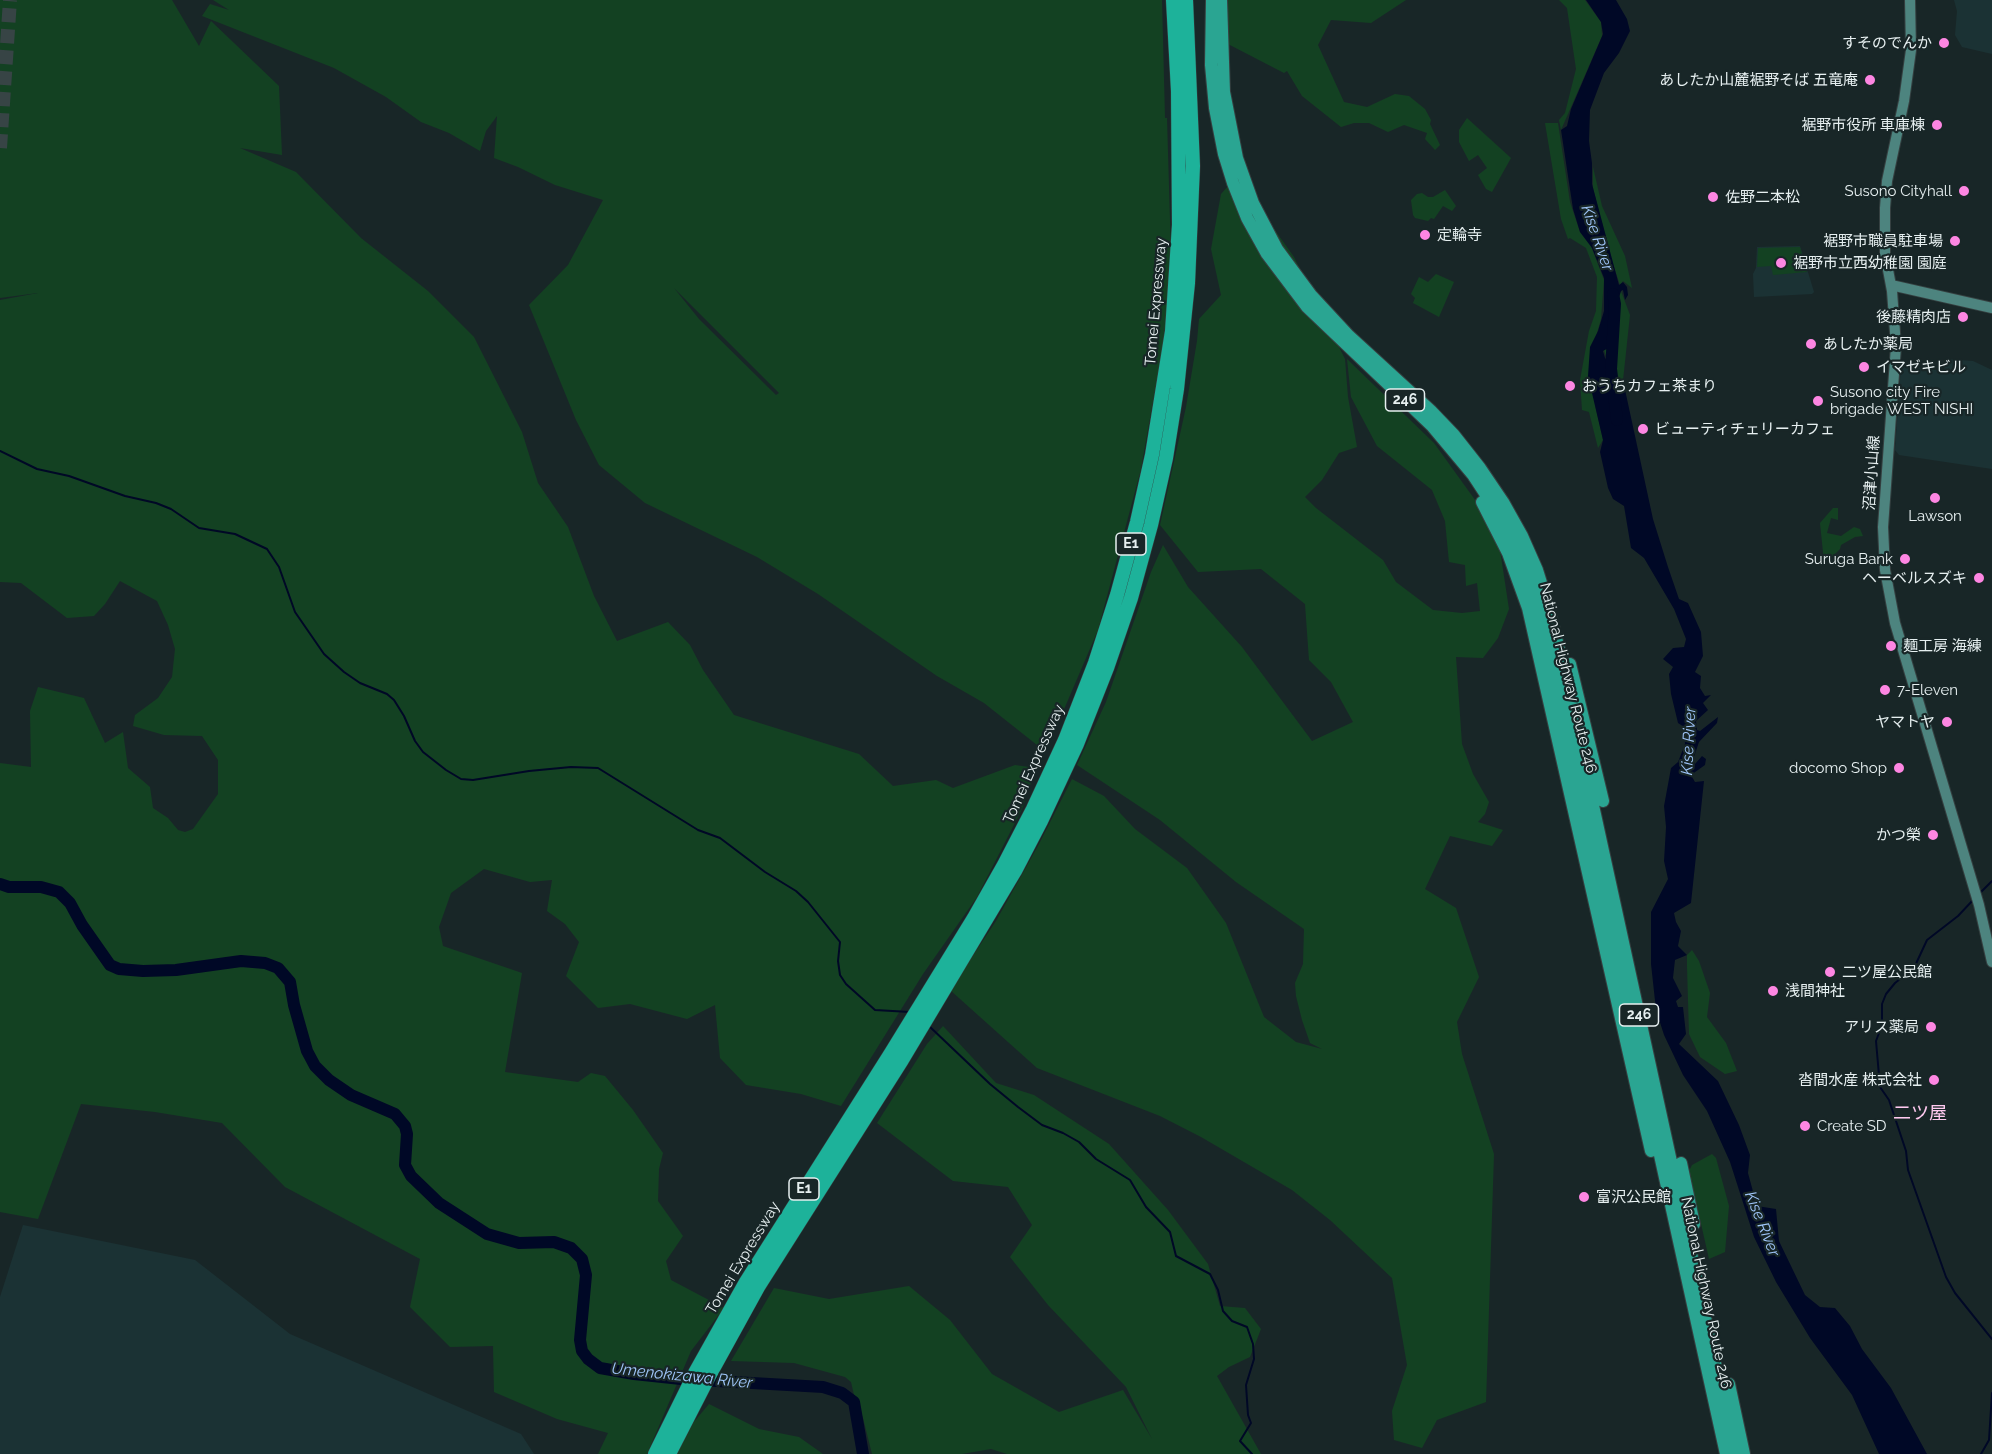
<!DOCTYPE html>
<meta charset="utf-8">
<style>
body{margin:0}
canvas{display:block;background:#182627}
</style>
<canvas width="1992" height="1454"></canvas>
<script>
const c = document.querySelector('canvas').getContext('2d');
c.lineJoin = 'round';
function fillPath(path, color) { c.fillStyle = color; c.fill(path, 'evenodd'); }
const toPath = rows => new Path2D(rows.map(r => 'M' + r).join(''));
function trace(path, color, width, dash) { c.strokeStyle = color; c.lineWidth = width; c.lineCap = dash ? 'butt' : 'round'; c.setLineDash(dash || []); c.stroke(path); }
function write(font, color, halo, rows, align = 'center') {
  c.font = font + ' Raleway,"Noto Sans JP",sans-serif'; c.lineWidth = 4.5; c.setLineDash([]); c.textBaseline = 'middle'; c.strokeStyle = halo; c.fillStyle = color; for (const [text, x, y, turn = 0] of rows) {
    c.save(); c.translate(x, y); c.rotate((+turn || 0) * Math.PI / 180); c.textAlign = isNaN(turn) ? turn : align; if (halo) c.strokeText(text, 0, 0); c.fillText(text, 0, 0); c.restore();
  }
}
const built = toPath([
 [1954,0,1992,0,1992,54,1962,47,1955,35,1957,11],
 [1800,246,1814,292,1812,294,1754,297,1753,274,1756,268,1757,247],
 [1945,359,1973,361,1992,370,1992,469,1899,455,1895,450,1901,366,1944,371],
 [23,1225,195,1260,290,1334,521,1434,534,1454,0,1454,0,1297]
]);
const green = toPath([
 [0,0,172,0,199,46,211,21,279,86,282,155,240,148,296,172,361,238,428,291,474,337,522,432,538,483,568,527,594,596,617,641,668,622,690,645,703,670,734,715,859,754,893,786,936,780,953,788,1015,765,1036,768,1022,809,977,897,923,974,841,1106,801,1094,746,1085,720,1058,715,1005,687,1019,630,1004,598,1008,566,976,579,942,565,924,547,911,552,880,530,882,484,869,451,893,439,927,443,946,522,973,505,1072,578,1082,591,1073,605,1076,633,1110,663,1153,659,1169,658,1201,683,1236,666,1261,671,1280,724,1308,691,1351,647,1454,598,1454,608,1433,557,1419,494,1392,493,1346,450,1347,410,1307,420,1259,285,1187,222,1123,155,1112,81,1104,38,1219,0,1212,0,763,31,767,30,711,38,687,84,698,105,743,123,732,128,768,150,787,153,808,168,818,178,830,185,832,193,829,218,794,218,760,202,736,164,735,133,726,135,715,158,698,172,677,175,649,168,625,157,601,120,581,105,604,94,616,67,618,21,583,0,582,0,300,38,293,0,298],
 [213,0,1162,0,1165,118,1167,118,1171,255,1164,339,1141,469,1098,630,1047,749,1037,745,984,703,937,676,818,594,757,557,645,503,599,465,576,420,529,305,568,265,603,200,555,185,518,167,494,158,497,116,486,131,480,151,449,133,421,122,386,97,334,68,202,16,210,4,229,10],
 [674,288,779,393,776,395,699,319],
 [1228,0,1406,0,1371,23,1331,20,1318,45,1344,102,1367,107,1395,94,1409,96,1425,109,1431,120,1430,124,1440,145,1435,150,1425,139,1427,133,1404,125,1388,132,1369,123,1354,123,1341,127,1302,96,1287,71,1284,73,1226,43],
 [1559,0,1585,0,1601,22,1602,36,1561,130,1559,120,1565,113,1576,69,1567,8],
 [1467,118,1511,158,1492,192,1486,189,1478,175,1487,168,1478,155,1469,161,1459,142,1459,130],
 [1545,123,1558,123,1570,202,1580,232,1591,246,1604,280,1601,319,1597,333,1595,404,1603,440,1598,448,1589,412,1582,410,1580,380,1589,331,1596,311,1597,277,1586,248,1570,238,1568,239,1561,219],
 [1245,167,1267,219,1294,257,1345,359,1348,397,1357,447,1339,453,1322,480,1305,497,1316,508,1383,560,1396,582,1433,610,1462,613,1480,611,1477,583,1466,586,1465,565,1449,562,1445,521,1432,490,1377,446,1351,397,1347,359,1434,443,1478,504,1500,550,1509,609,1498,638,1483,658,1456,657,1462,744,1473,774,1489,802,1485,814,1478,822,1503,830,1492,846,1450,836,1425,889,1456,908,1479,977,1457,1022,1462,1054,1494,1154,1486,1402,1437,1420,1422,1448,1394,1440,1392,1411,1407,1365,1392,1278,1330,1220,1292,1190,1201,1137,1160,1116,1037,1068,950,990,996,921,1039,844,1072,779,1104,796,1135,829,1187,868,1226,923,1264,1017,1296,1042,1322,1049,1310,1043,1302,1020,1296,996,1295,983,1303,964,1304,929,1236,882,1160,820,1077,765,1106,702,1151,572,1163,545,1188,587,1242,647,1312,741,1353,722,1331,682,1309,660,1305,604,1261,569,1198,572,1160,525,1186,407,1197,341,1199,319,1221,295,1211,249,1221,194],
 [1593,167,1602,206,1625,256,1632,288,1623,281,1620,285,1610,255,1593,188],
 [1445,190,1456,206,1452,211,1443,206,1434,219,1431,218,1428,221,1415,218,1413,215,1411,200,1417,194,1422,193,1428,197,1433,197],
 [1800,247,1807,272,1773,275,1771,266,1757,267,1758,248],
 [1436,274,1454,282,1439,317,1413,303,1415,298,1411,294,1419,277,1428,282],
 [1621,291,1630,315,1620,408,1616,403,1613,383,1614,370,1607,359,1604,350,1618,338,1613,326,1615,304,1618,301],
 [1833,508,1838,508,1838,520,1831,518,1827,533,1841,536,1854,527,1860,529,1863,536,1855,537,1841,545,1840,549,1831,558,1824,562,1820,523],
 [1692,950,1699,961,1710,993,1707,1017,1726,1043,1737,1071,1725,1074,1700,1057,1689,1034,1687,966,1687,955],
 [943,1026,996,1083,1034,1095,1109,1144,1168,1210,1208,1264,1220,1306,1245,1308,1261,1329,1250,1357,1229,1367,1217,1376,1261,1454,1007,1454,991,1449,962,1454,872,1454,863,1418,855,1399,851,1382,845,1377,794,1363,731,1361,774,1288,829,1299,909,1286,950,1320,992,1374,1059,1412,1123,1390,1152,1439,1126,1387,1048,1305,1010,1257,1032,1225,1008,1187,953,1181,877,1123,927,1044],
 [1712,1154,1716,1158,1729,1206,1725,1252,1709,1259,1689,1171,1692,1165],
 [709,1404,759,1429,799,1437,823,1454,677,1454,693,1423]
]);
const water = toPath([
 [1586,0,1616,0,1627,19,1630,31,1619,53,1604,73,1590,110,1589,141,1592,163,1592,184,1619,285,1623,282,1627,287,1628,295,1625,300,1623,290,1621,291,1610,324,1618,336,1612,346,1603,351,1605,358,1613,369,1610,375,1614,405,1620,407,1620,388,1624,385,1653,519,1668,567,1679,599,1688,603,1701,632,1703,656,1695,672,1701,676,1700,688,1705,696,1711,695,1703,703,1708,710,1696,721,1697,730,1700,731,1718,717,1717,723,1699,742,1693,760,1695,764,1702,756,1706,759,1705,765,1691,775,1695,782,1704,781,1691,903,1674,913,1676,922,1681,931,1678,946,1687,955,1675,960,1673,978,1682,996,1676,1001,1678,1007,1683,1007,1686,1034,1679,1044,1718,1081,1739,1125,1750,1155,1748,1173,1757,1206,1776,1209,1779,1241,1805,1295,1820,1307,1835,1308,1850,1326,1862,1349,1891,1388,1927,1454,1879,1454,1852,1395,1810,1338,1776,1282,1754,1237,1730,1162,1707,1111,1683,1075,1664,1035,1656,1010,1651,964,1651,912,1668,879,1664,861,1666,827,1664,806,1671,768,1678,762,1685,744,1684,727,1678,723,1671,694,1669,674,1673,667,1663,659,1673,648,1684,647,1686,639,1674,609,1644,558,1631,548,1624,506,1613,499,1608,488,1600,452,1603,440,1588,376,1590,347,1598,331,1604,311,1604,278,1592,248,1580,232,1573,209,1561,130,1567,126,1571,109,1603,34,1601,22]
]);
const stream = toPath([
 [0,451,37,469,69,476,125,496,156,503,171,509,199,528,235,534,267,549,279,567,295,612,324,654,344,672,360,683,387,694,394,700,404,716,415,741,423,752,446,770,461,779,473,780,529,771,571,767,598,768,698,830,720,838,765,872,796,891,808,902,840,942,838,961,840,975,846,984,875,1010,910,1012],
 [1979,894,1992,881],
 [1973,900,1958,916,1927,940,1914,968,1895,983,1886,994,1882,1004,1882,1025,1876,1041,1880,1087,1889,1100,1906,1151,1908,1170,1946,1277,1955,1293,1992,1339],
 [929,1026,990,1084,1018,1107,1042,1125,1063,1133,1079,1142,1096,1159,1130,1180,1146,1207,1170,1232,1176,1256,1210,1274,1218,1290,1223,1311,1232,1321,1247,1327,1253,1344,1254,1359,1246,1385,1248,1415,1251,1423,1240,1441,1252,1454],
 [1981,1454,1989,1440,1992,1393]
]);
const river = toPath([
 [1613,294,1615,304,1611,369,1617,420],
 [0,884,9,887,41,887,59,892,70,903,82,925,110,965,119,969,143,971,176,970,241,961,265,963,278,968,290,982,294,1005,307,1051,315,1066,329,1080,351,1095,395,1114,405,1126,407,1134,405,1165,411,1176,439,1203,487,1234,519,1243,554,1242,571,1248,582,1259,586,1275,580,1340,582,1351,588,1359,600,1368,634,1374,681,1379,823,1387,842,1393,854,1402,863,1454]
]);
const motorwayTunnel = toPath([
 [0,148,10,0]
]);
const secondary = toPath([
 [1910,0,1911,50,1904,101,1887,181,1885,208,1885,254,1892,291,1896,346,1883,527,1885,570,1895,623,1979,905,1992,962],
 [1891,285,1992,308]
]);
const trunk = toPath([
 [1212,0,1211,65,1215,108,1224,154,1233,183,1247,218,1267,254,1307,307,1432,426,1473,475,1494,507,1512,540,1527,574,1549,652,1726,1454],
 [1221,0,1224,92,1237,158,1253,203,1277,249,1311,295,1349,336,1431,411,1454,435,1480,468,1503,502,1522,536,1537,570,1547,602,1559,650,1735,1454],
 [1482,502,1508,553,1528,608,1651,1151],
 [1570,664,1603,801],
 [1681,1163,1694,1224],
 [1729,1384,1744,1454]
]);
const motorway = toPath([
 [655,1454,695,1373,746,1282,891,1053,974,918,1004,865,1033,809,1065,740,1095,663,1117,595,1137,522,1152,455,1172,331,1179,225,1178,91,1173,0],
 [669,1454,709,1376,758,1287,902,1060,1015,871,1041,821,1077,744,1107,668,1131,598,1151,525,1166,458,1177,389,1188,283,1193,166,1186,0]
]);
const markers = [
 [1944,43,6,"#fd86e2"],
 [1870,80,6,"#fd86e2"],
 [1937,125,6,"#fd86e2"],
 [1964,191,6,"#fd86e2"],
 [1713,197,6,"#fd86e2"],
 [1425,235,6,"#fd86e2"],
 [1955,241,6,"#fd86e2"],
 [1781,263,6,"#fd86e2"],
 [1963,317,6,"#fd86e2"],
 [1811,344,6,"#fd86e2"],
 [1864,367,6,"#fd86e2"],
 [1570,386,6,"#fd86e2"],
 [1818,401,6,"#fd86e2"],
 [1643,429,6,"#fd86e2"],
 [1935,498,6,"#fd86e2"],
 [1905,559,6,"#fd86e2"],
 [1979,578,6,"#fd86e2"],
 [1891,646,6,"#fd86e2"],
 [1885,690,6,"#fd86e2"],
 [1947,722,6,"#fd86e2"],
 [1899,768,6,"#fd86e2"],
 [1933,835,6,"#fd86e2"],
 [1830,972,6,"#fd86e2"],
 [1773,991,6,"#fd86e2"],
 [1931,1027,6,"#fd86e2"],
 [1934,1080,6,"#fd86e2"],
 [1805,1126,6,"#fd86e2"],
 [1584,1197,6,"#fd86e2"]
];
const shields = [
 [1405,400,39],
 [1131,544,30],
 [1639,1015,39],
 [804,1189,30]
];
const shieldNames = [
 ["246",1405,400],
 ["E1",1131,544],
 ["246",1639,1015],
 ["E1",804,1189]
];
const poiNames = [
 ["すそのでんか",1932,43,"right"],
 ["あしたか山麓裾野そば 五竜庵",1858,80,"right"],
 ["裾野市役所 車庫棟",1925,125,"right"],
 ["Susono Cityhall",1952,191,"right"],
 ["佐野二本松",1725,197],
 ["定輪寺",1437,235],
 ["裾野市職員駐車場",1943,241,"right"],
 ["裾野市立西幼稚園 園庭",1793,263],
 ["後藤精肉店",1951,317,"right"],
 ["あしたか薬局",1823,344],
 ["イマゼキビル",1876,367],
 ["おうちカフェ茶まり",1582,386],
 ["Susono city Fire",1830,392],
 ["brigade WEST NISHI",1830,409],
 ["ビューティチェリーカフェ",1655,429],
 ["Lawson",1935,516,"center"],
 ["Suruga Bank",1893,559,"right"],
 ["ヘーベルスズキ",1967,578,"right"],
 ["麺工房 海練",1903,646],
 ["7-Eleven",1897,690],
 ["ヤマトヤ",1935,722,"right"],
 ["docomo Shop",1887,768,"right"],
 ["かつ榮",1921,835,"right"],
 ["二ツ屋公民館",1842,972],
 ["浅間神社",1785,991],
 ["アリス薬局",1919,1027,"right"],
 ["沓間水産 株式会社",1922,1080,"right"],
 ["Create SD",1817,1126],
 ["富沢公民館",1596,1197]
];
const streetNames = [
 ["Tomei Expressway",1156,302,-85],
 ["沼津小山線",1872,473,-86],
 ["National Highway Route 246",1568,678,76],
 ["Tomei Expressway",1034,764,-66],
 ["Tomei Expressway",743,1258,-59],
 ["National Highway Route 246",1706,1293,78]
];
const waterNames = [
 ["Kise River",1597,238,71],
 ["Kise River",1689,741,-87],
 ["Kise River",1762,1224,68],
 ["Umenokizawa River",682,1376,6]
];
const quarterNames = [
 ["二ツ屋",1920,1114]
];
fillPath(built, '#1b3234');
fillPath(green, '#134122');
fillPath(water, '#000826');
trace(stream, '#000826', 2);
trace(river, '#000826', 12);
trace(motorwayTunnel, '#374445', 14, [14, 7]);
trace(secondary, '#354041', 12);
trace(trunk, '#354041', 14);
trace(motorway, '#354041', 15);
trace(secondary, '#4d847f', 10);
trace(trunk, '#2aa592', 12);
trace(motorway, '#1db29a', 14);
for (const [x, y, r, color] of markers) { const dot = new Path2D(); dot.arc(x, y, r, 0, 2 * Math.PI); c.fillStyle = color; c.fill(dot); trace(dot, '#182627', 2); }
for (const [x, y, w] of shields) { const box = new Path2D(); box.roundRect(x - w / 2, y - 11, w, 22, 4.5); c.fillStyle = '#182627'; c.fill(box); trace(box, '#e6eff0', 1.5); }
write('bold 14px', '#e6eff0', null, shieldNames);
write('15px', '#e6eff0', '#182627', poiNames, 'left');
write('15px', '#e6eff0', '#182627', streetNames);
write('italic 16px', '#a0c6fa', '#182627', waterNames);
write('18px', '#ffc9f0', '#182627', quarterNames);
</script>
